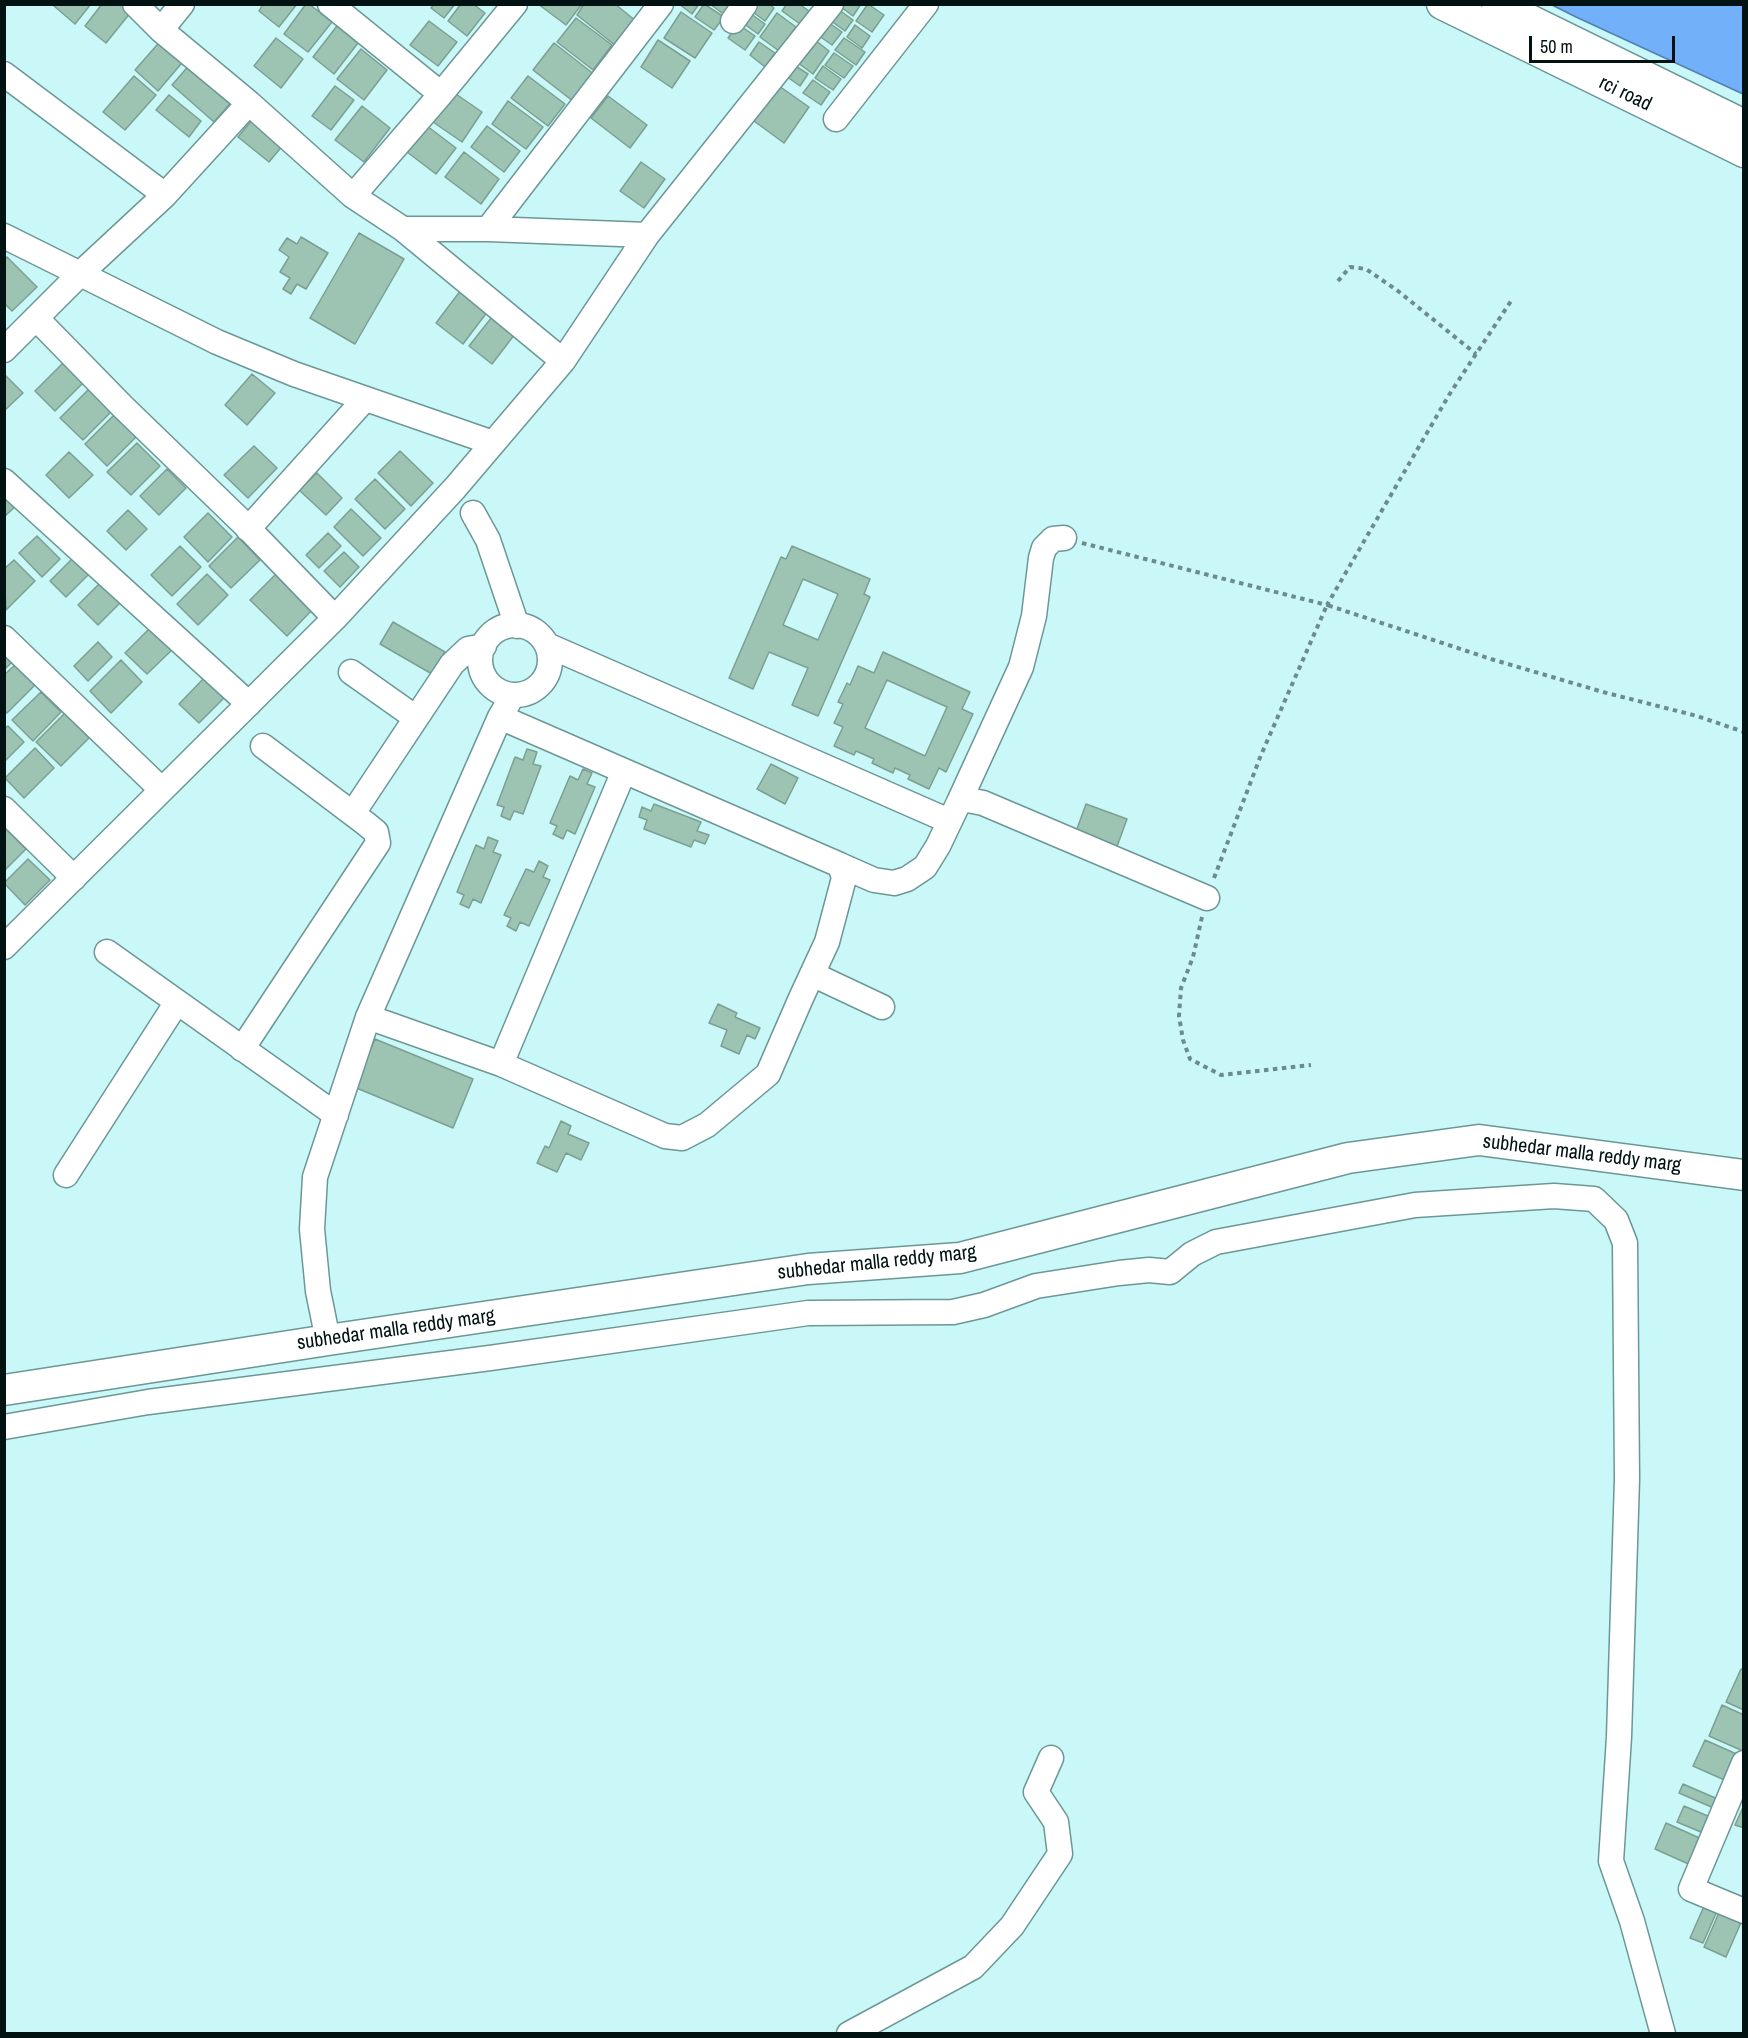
<!DOCTYPE html>
<style>
body{margin:0}
#map{position:relative;width:1748px;height:2038px;overflow:hidden;background:#caf7f7;font-family:"Archivo Narrow",sans-serif}
canvas{display:block}
.frame{position:absolute;inset:0;border:6px solid #021112;pointer-events:none}
.scale{position:absolute;left:1529px;top:36px;width:146px;height:27px;box-sizing:border-box;border:3px solid #021112;border-top:0;padding-left:8px;font-size:18px;line-height:21px;white-space:nowrap;color:#021112;-webkit-text-stroke:4px #fff;paint-order:stroke}
</style>
<div id="map">
<canvas width="1748" height="2038"></canvas>
<div class="frame"></div>
<div class="scale">50 m</div>
</div>
<script>
const c = document.querySelector('canvas').getContext('2d');
c.lineJoin = 'round';
function fillPath(path, color) { c.fillStyle = color; c.fill(path, 'evenodd'); }
const toPath = rows => new Path2D(rows.map(r => 'M' + r).join(''));
function trace(path, color, width, dash) { c.strokeStyle = color; c.lineWidth = width; c.lineCap = dash ? 'butt' : 'round'; c.setLineDash(dash || []); c.stroke(path); }
function write(font, color, halo, rows, align = 'center') {
  c.font = font + ' "Archivo Narrow",sans-serif'; c.lineWidth = 4.5; c.setLineDash([]); c.textBaseline = 'middle'; c.strokeStyle = halo; c.fillStyle = color; for (const [text, x, y, turn = 0] of rows) {
    c.save(); c.translate(x, y); c.rotate((+turn || 0) * Math.PI / 180); c.textAlign = isNaN(turn) ? turn : align; if (halo) c.strokeText(text, 0, 0); c.fillText(text, 0, 0); c.restore();
  }
}
const water = toPath([
 [1552,5,1743,5,1743,94,1576,17,1552,5]
]);
const building = toPath([
 [55,4,91,4,75,24,54,6,55,4],
 [102,4,123,4,131,12,106,43,85,26,102,4],
 [263,4,297,4,279,27,259,11,263,4],
 [306,4,309,4,332,22,308,52,284,34,306,4],
 [434,4,455,4,444,18,431,8,434,4],
 [461,4,473,4,485,13,467,36,448,21,461,4],
 [538,4,582,4,566,25,538,4],
 [584,4,615,4,636,21,616,46,577,15,584,4],
 [679,4,699,4,692,14,679,4],
 [704,4,724,17,714,30,695,17,704,4],
 [710,4,734,4,726,16,710,4],
 [754,4,769,4,774,8,765,21,750,10,754,4],
 [787,4,799,4,809,11,800,24,782,11,787,4],
 [837,4,861,4,853,16,837,4],
 [868,4,884,15,872,32,856,21,868,4],
 [835,7,853,20,845,31,827,18,835,7],
 [747,11,765,24,758,34,740,21,747,11],
 [681,12,712,33,695,58,664,38,681,12],
 [777,13,796,27,779,51,760,37,777,13],
 [576,18,612,45,593,70,557,42,576,18],
 [825,20,842,32,832,45,815,33,825,20],
 [429,21,457,42,438,66,410,45,429,21],
 [738,24,755,36,745,50,728,38,738,24],
 [855,25,870,36,862,48,847,37,855,25],
 [337,26,358,43,334,74,313,57,337,26],
 [164,37,187,57,158,91,135,70,164,37],
 [276,38,303,59,281,88,254,66,276,38],
 [844,38,865,52,856,65,835,50,844,38],
 [658,40,690,61,672,88,641,67,658,40],
 [815,40,829,51,813,74,798,63,815,40],
 [759,42,775,53,765,67,750,55,759,42],
 [554,43,595,75,574,102,533,70,554,43],
 [361,49,387,70,364,100,337,79,361,49],
 [834,53,853,66,844,78,825,65,834,53],
 [192,62,234,99,214,122,172,85,192,62],
 [794,65,808,74,800,86,786,76,794,65],
 [823,66,841,79,833,90,815,78,823,66],
 [134,76,156,95,125,130,103,112,134,76],
 [528,76,565,104,548,126,511,98,528,76],
 [813,80,830,92,821,105,803,93,813,80],
 [335,86,354,100,331,130,312,116,335,86],
 [779,86,809,107,784,143,754,121,779,86],
 [453,92,482,112,462,142,433,122,453,92],
 [169,95,201,121,189,137,156,110,169,95],
 [608,96,647,125,630,148,591,118,608,96],
 [508,101,543,127,526,149,492,124,508,101],
 [362,106,390,128,364,162,335,140,362,106],
 [257,114,288,139,269,162,238,137,257,114],
 [427,126,456,148,436,174,407,152,427,126],
 [487,126,520,151,504,172,471,147,487,126],
 [464,152,499,179,481,204,445,177,464,152],
 [641,162,665,179,644,208,620,191,641,162],
 [359,233,404,259,355,344,310,318,359,233],
 [301,237,328,253,306,289,297,284,291,294,283,289,290,278,280,272,289,257,279,250,287,238,297,244,301,237],
 [7,257,37,287,12,311,4,303,4,260,7,257],
 [464,286,491,307,463,344,436,323,464,286],
 [492,317,515,334,492,364,469,346,492,317],
 [65,361,85,381,55,411,35,391,65,361],
 [4,374,23,393,4,411,4,374],
 [252,374,275,393,247,425,225,405,252,374],
 [89,389,112,411,83,440,60,418,89,389],
 [116,413,138,435,107,466,85,444,116,413],
 [137,443,160,466,131,495,107,472,137,443],
 [254,446,277,468,248,498,224,475,254,446],
 [400,451,433,483,411,506,378,473,400,451],
 [69,452,93,475,69,498,46,475,69,452],
 [167,469,186,488,159,515,140,496,167,469],
 [317,473,342,498,326,515,299,490,317,473],
 [375,479,405,509,385,529,355,499,375,479],
 [4,489,19,503,4,517,4,489],
 [351,509,381,538,363,556,334,527,351,509],
 [128,510,147,529,126,550,107,531,128,510],
 [208,513,232,537,208,562,184,537,208,513],
 [328,533,341,546,319,568,306,555,328,533],
 [37,536,60,559,42,577,19,553,37,536],
 [238,537,260,560,231,588,209,566,238,537],
 [180,546,201,567,172,596,151,575,180,546],
 [792,546,870,579,864,594,870,597,818,716,792,705,808,668,769,652,753,689,729,678,781,557,786,559,792,546],
 [803,579,838,594,818,640,783,625,803,579],
 [80,551,96,567,66,597,50,581,80,551],
 [344,552,359,567,340,587,324,571,344,552],
 [14,560,35,581,6,610,4,569,14,560],
 [277,573,313,609,287,636,250,600,277,573],
 [207,574,228,595,198,625,177,604,207,574],
 [101,582,121,602,98,625,78,605,101,582],
 [393,622,445,652,432,674,380,644,393,622],
 [154,624,176,646,147,674,125,653,154,624],
 [98,642,112,657,88,681,74,666,98,642],
 [4,648,15,659,4,670,4,648],
 [883,652,970,692,962,709,973,714,946,772,939,768,929,789,908,779,910,775,895,768,893,773,872,763,874,759,856,751,854,755,834,746,843,727,834,723,843,704,838,702,847,683,850,685,858,666,874,673,883,652],
 [887,680,947,707,925,756,865,728,887,680],
 [121,660,142,682,111,713,90,691,121,660],
 [15,665,35,685,7,713,4,710,4,675,15,665],
 [206,676,226,696,199,723,179,704,206,676],
 [41,692,61,712,33,741,12,720,41,692],
 [65,713,89,738,61,766,36,742,65,713],
 [8,726,24,742,4,762,4,729,8,726],
 [35,748,54,768,24,798,5,778,35,748],
 [527,749,537,752,533,764,541,766,523,814,514,811,510,820,501,816,504,807,497,805,515,757,523,760,527,749],
 [771,764,798,778,785,804,757,789,771,764],
 [583,769,592,773,587,784,595,787,575,834,567,830,563,839,553,834,557,826,550,823,570,776,578,780,583,769],
 [654,804,701,822,697,831,709,835,705,844,694,840,691,847,644,829,647,820,639,817,642,807,651,811,654,804],
 [1086,804,1127,819,1115,852,1074,837,1086,804],
 [4,827,26,849,4,871,4,827],
 [488,837,498,841,493,852,501,855,481,903,473,899,469,908,460,904,464,895,457,892,476,845,484,849,488,837],
 [28,859,50,880,25,905,4,883,28,859],
 [539,861,548,866,543,877,550,880,529,926,520,922,516,931,507,926,511,918,504,915,526,869,534,872,539,861],
 [718,1004,737,1013,735,1017,760,1028,755,1039,747,1035,739,1054,721,1046,727,1030,709,1023,718,1004],
 [375,1039,473,1079,453,1128,354,1087,375,1039],
 [561,1121,571,1126,568,1134,589,1143,581,1160,566,1153,557,1172,537,1163,545,1146,549,1148,561,1121],
 [1741,1669,1744,1670,1744,1710,1726,1702,1741,1669],
 [1722,1705,1744,1715,1743,1751,1709,1736,1722,1705],
 [1705,1740,1741,1756,1729,1782,1693,1766,1705,1740],
 [1683,1784,1720,1800,1716,1809,1679,1793,1683,1784],
 [1744,1805,1744,1828,1735,1825,1744,1805],
 [1684,1806,1715,1819,1708,1835,1677,1822,1684,1806],
 [1666,1823,1704,1840,1693,1866,1655,1849,1666,1823],
 [1705,1904,1718,1909,1703,1943,1690,1938,1705,1904],
 [1721,1908,1743,1918,1726,1957,1704,1947,1721,1908]
]);
const path = toPath([
 [1338,281,1350,267,1366,269,1398,291,1476,354],
 [1082,543,1327,605,1449,395,1513,298],
 [1214,878,1261,755,1327,605,1491,659,1603,692,1697,716,1744,732],
 [1202,917,1193,957,1181,988,1179,1016,1183,1040,1190,1059,1221,1075,1311,1065]
]);
const minor = toPath([
 [135,4,161,30,249,103,353,196,403,229,488,229,647,235],
 [330,4,441,94],
 [733,21,745,4],
 [161,30,182,4],
 [4,74,165,195],
 [836,119,926,4],
 [353,196,441,94,515,4],
 [403,229,563,361],
 [488,229,661,4],
 [4,236,217,342,294,374,493,443],
 [36,318,123,407,244,524,335,618],
 [4,350,81,273,165,195,249,103],
 [4,481,249,704],
 [473,513,488,540,517,626],
 [248,529,365,399],
 '480 660a35 35 0 1 1 70 0a35 35 0 1 1-70 0Z',
 [4,638,162,790],
 [547,645,949,821],
 [351,672,416,718],
 [959,802,1021,667,1034,616,1041,558,1044,548,1053,539,1064,538],
 [4,809,74,878],
 [353,813,452,664,468,649,484,646],
 [840,865,874,880,894,883,907,879,925,867,938,846,959,802,968,800,983,803,1207,898],
 [4,947,335,618,455,488,563,361,647,235,831,4],
 [107,952,336,1115],
 [812,974,882,1007],
 [368,1017,501,1064,665,1136,682,1138,707,1125,768,1074,801,998,827,942,844,878,840,865,500,717],
 [242,1049,378,843,376,832,365,823,263,746],
 [501,1064,624,771],
 [66,1175,177,1002],
 [328,1340,318,1291,312,1229,315,1177,368,1017,500,717,513,695],
 [4,1427,148,1402,490,1358,808,1313,953,1312,984,1305,1036,1286,1119,1273,1149,1270,1170,1272,1192,1254,1216,1242,1415,1205,1554,1196,1594,1199,1616,1220,1625,1243,1627,1479,1619,1737,1611,1861,1632,1921,1663,2034],
 [1744,1763,1691,1889,1744,1911],
 [849,2034,973,1967,1012,1926,1060,1854,1056,1822,1036,1792,1051,1758]
]);
const major = toPath([
 [1442,4,1744,152],
 [1497,4,1744,125],
 [4,1390,328,1340,808,1269,960,1258,1348,1158,1479,1140,1744,1175]
]);
const streetNames = [
 ["rci road",1625,94,26],
 ["subhedar malla reddy marg",1582,1154,7],
 ["subhedar malla reddy marg",877,1263,-6],
 ["subhedar malla reddy marg",396,1330,-8]
];
fillPath(water, '#72b0f9');
trace(water, '#5080b4', 1.5);
fillPath(building, '#9dc3b3');
trace(building, '#7ba092', 1.5);
trace(minor, '#6c9797', 27);
trace(major, '#6c9797', 33);
trace(path, '#6c8b8c', 4, [4.5, 4.5]);
trace(minor, '#fff', 24);
trace(major, '#fff', 30);
write('20px', '#021112', '#fff', streetNames);
</script>
